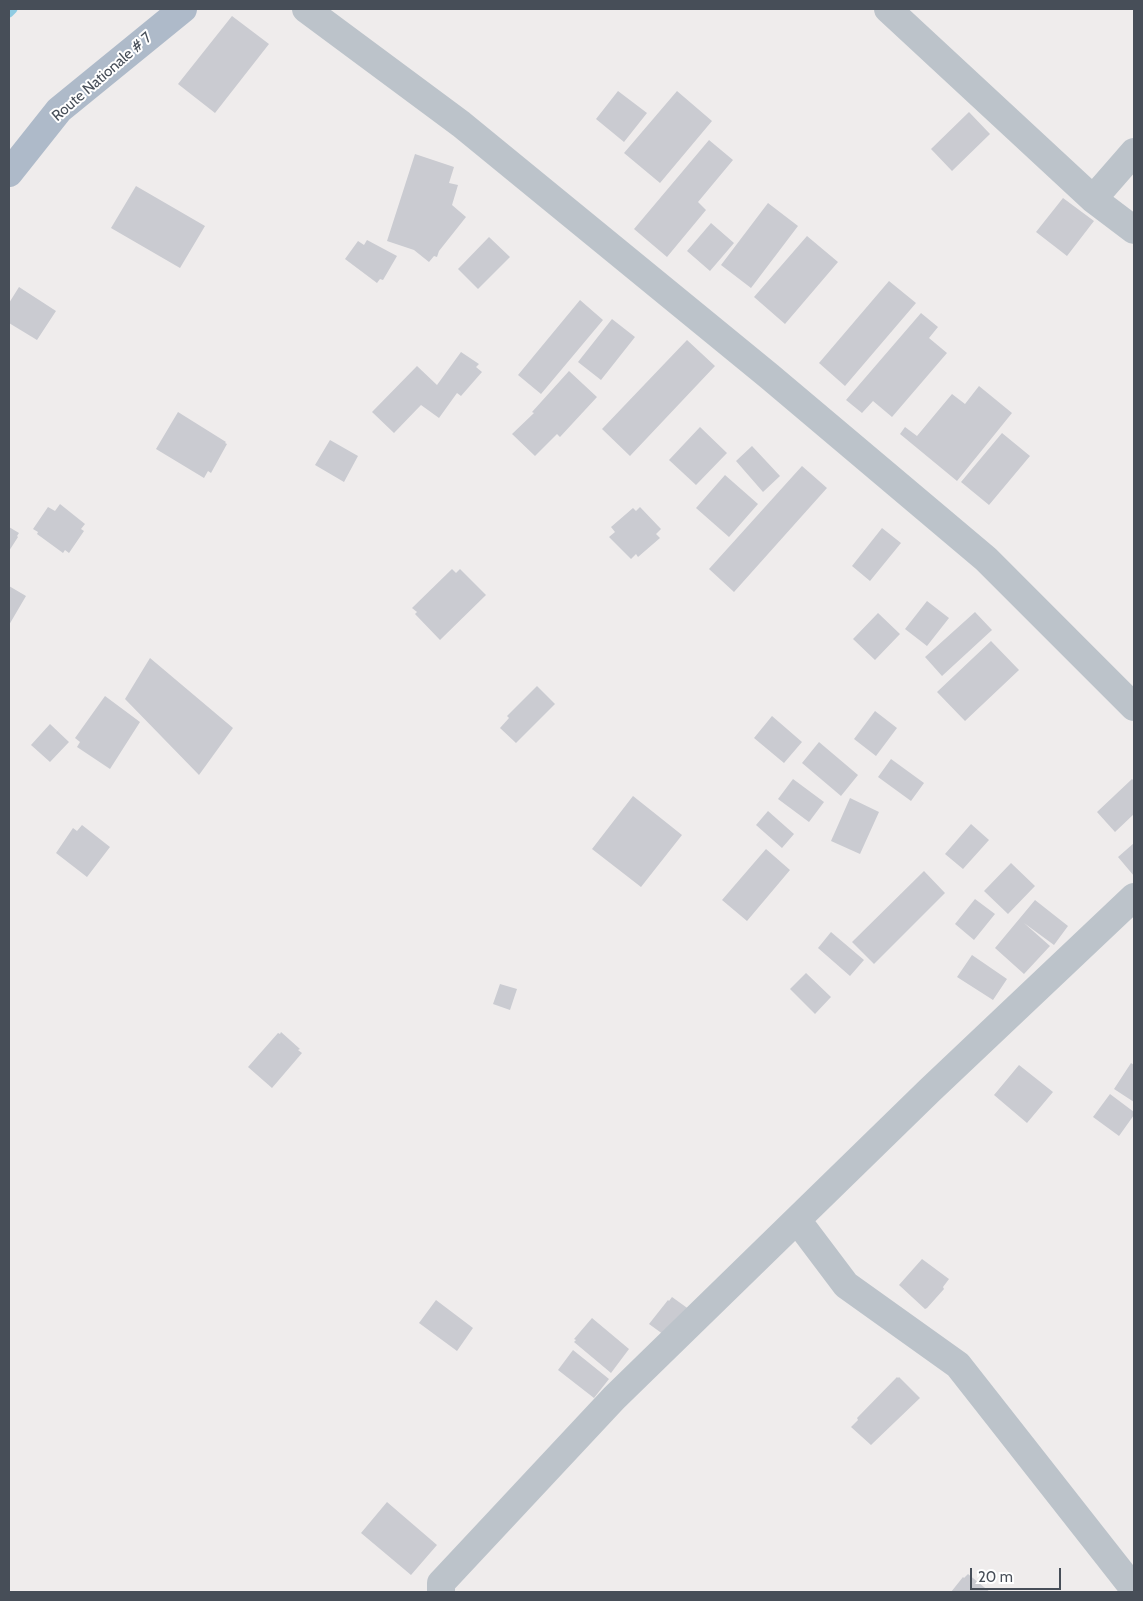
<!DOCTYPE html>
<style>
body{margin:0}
#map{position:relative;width:1143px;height:1601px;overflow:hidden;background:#efecec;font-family:Cabin,sans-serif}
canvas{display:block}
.frame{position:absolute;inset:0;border:10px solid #474e58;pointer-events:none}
.scale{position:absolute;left:970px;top:1568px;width:91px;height:22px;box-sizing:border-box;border:2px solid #474e58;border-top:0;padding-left:6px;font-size:15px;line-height:18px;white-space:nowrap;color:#474e58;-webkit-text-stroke:4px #fff;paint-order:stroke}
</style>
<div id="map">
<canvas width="1143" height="1601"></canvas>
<div class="frame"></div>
<div class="scale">20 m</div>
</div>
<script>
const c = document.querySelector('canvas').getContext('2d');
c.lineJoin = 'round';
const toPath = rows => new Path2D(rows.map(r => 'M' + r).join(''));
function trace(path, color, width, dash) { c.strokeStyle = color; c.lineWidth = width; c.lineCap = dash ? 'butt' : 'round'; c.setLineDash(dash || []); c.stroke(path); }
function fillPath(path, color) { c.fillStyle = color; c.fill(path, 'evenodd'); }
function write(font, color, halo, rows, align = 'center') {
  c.font = font + ' Cabin,sans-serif'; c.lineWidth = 4; c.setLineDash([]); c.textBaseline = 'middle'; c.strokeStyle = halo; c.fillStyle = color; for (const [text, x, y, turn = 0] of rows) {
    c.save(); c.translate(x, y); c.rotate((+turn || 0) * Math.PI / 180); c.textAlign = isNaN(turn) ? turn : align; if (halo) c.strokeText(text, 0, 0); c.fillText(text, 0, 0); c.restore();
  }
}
const stream = toPath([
 [9,13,13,9]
]);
const building = toPath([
 [232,16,269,44,215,113,178,84],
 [618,91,647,113,624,142,596,119],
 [677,91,712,121,660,183,624,153],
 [969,112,990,134,952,171,931,149],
 [709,140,733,160,698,202,706,210,667,257,634,229],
 [415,154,454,167,449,183,458,185,452,205,466,217,439,251,437,257,434,256,429,262,414,250,387,241],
 [136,186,205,226,180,268,111,228],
 [1063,198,1094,221,1067,256,1036,232],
 [768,203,798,226,751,288,721,265],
 [711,223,734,243,710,271,687,251],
 [807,236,838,262,785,324,754,297],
 [489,237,510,257,478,289,458,269],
 [367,240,397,256,383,280,380,279,377,283,345,259,358,241,364,245],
 [889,281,916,303,845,386,819,363],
 [19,287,56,311,37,340,9,323,9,303],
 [580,300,603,320,541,394,518,375],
 [921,313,938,327,929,338,947,353,892,417,873,401,862,413,846,400],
 [612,319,635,337,601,380,578,362],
 [687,340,715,366,630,456,602,429],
 [461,352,479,364,476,367,482,372,461,396,457,393,439,418,421,405,394,433,372,412,417,366,437,385],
 [569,371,597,397,560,437,557,434,535,456,512,434,534,413,532,412],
 [979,386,1012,413,957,481,900,434,905,427,917,436,952,394,965,404],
 [178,412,226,442,225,443,227,444,211,473,208,471,204,478,156,449],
 [700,427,727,453,696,485,669,460],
 [1002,433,1030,456,989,505,961,482],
 [330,440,358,456,344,482,315,465],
 [752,446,780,476,763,492,736,461],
 [802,466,827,488,734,592,709,569],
 [725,475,758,504,729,537,696,508],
 [60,504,85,524,81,529,84,531,69,553,65,550,63,553,37,534,38,532,33,529,48,507,55,511],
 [640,507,661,529,656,534,660,538,638,557,636,554,631,559,609,537,615,532,611,527,633,508,636,511],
 [9,527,19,533,17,536,18,537,9,551],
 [882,528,901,543,870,581,852,566],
 [452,569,456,573,460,569,486,595,440,640,415,614,417,612,412,608],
 [9,586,26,596,9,625],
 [927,601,949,618,927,646,905,629],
 [975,612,992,630,942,676,925,657],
 [878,613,900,634,875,660,853,639],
 [991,641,1019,670,965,721,937,692],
 [150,658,233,728,199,775,125,699],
 [537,686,555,704,516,743,500,728,509,718,507,716],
 [105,696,140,722,110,769,77,747,80,742,75,738],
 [875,711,897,728,876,756,854,739],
 [772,716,802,742,784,763,754,738],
 [50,724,69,742,50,762,31,745],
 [819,742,858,775,841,796,802,763],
 [891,759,924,783,911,801,878,777],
 [793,779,824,802,809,822,778,799],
 [1132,779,1134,781,1134,814,1115,832,1097,812],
 [633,796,682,835,641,887,592,849],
 [850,798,879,812,860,854,831,841],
 [768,811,794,834,782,848,756,825],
 [971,824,989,840,963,869,945,854],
 [82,825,110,847,87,877,56,853,73,828,77,831],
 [1134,843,1134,876,1118,857],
 [766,849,790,870,747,921,722,900],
 [1011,863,1035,886,1008,914,984,891],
 [924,871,945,893,874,964,852,942],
 [975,899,995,914,974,940,955,924],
 [1035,900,1068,926,1054,945,1024,923,1050,946,1024,974,995,948],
 [831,932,864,960,850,976,818,948],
 [972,955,1007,979,993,1000,957,977],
 [806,973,831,997,815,1014,790,989],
 [500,984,517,989,510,1010,493,1004],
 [281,1032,300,1049,298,1050,302,1053,272,1088,248,1067,278,1033,280,1034],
 [1131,1063,1134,1065,1134,1102,1114,1089],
 [1019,1065,1053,1092,1027,1123,994,1095],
 [1110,1094,1134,1112,1134,1115,1119,1136,1093,1117],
 [922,1259,949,1279,943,1287,944,1289,927,1308,925,1309,899,1285],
 [672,1297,697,1315,678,1345,649,1324,668,1300,669,1301],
 [436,1300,473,1328,457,1351,419,1323],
 [592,1318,629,1349,611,1373,574,1342,576,1340,574,1339],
 [573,1350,609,1379,594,1398,558,1370],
 [897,1377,898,1378,899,1377,920,1398,871,1445,851,1427,858,1420,857,1418],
 [387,1502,437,1545,411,1575,361,1533],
 [968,1574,990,1592,951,1592,963,1577,964,1578]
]);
const minor = toPath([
 [306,9,461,124,769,376,986,559,1134,707],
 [888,9,1093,199,1134,230],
 [1093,199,1134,152],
 [797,1220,846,1285,958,1365,1134,1589],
 [441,1592,441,1583,614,1398,930,1090,1134,897]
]);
const major = toPath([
 [9,173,59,110,183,9]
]);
const streetNames = [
 ["Route Nationale # 7",102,77,-41]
];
trace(stream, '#8fcbe2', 9);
fillPath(building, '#cacbd1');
trace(minor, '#bcc3ca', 28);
trace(major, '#aebac9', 28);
write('15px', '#474e58', '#fff', streetNames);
</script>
